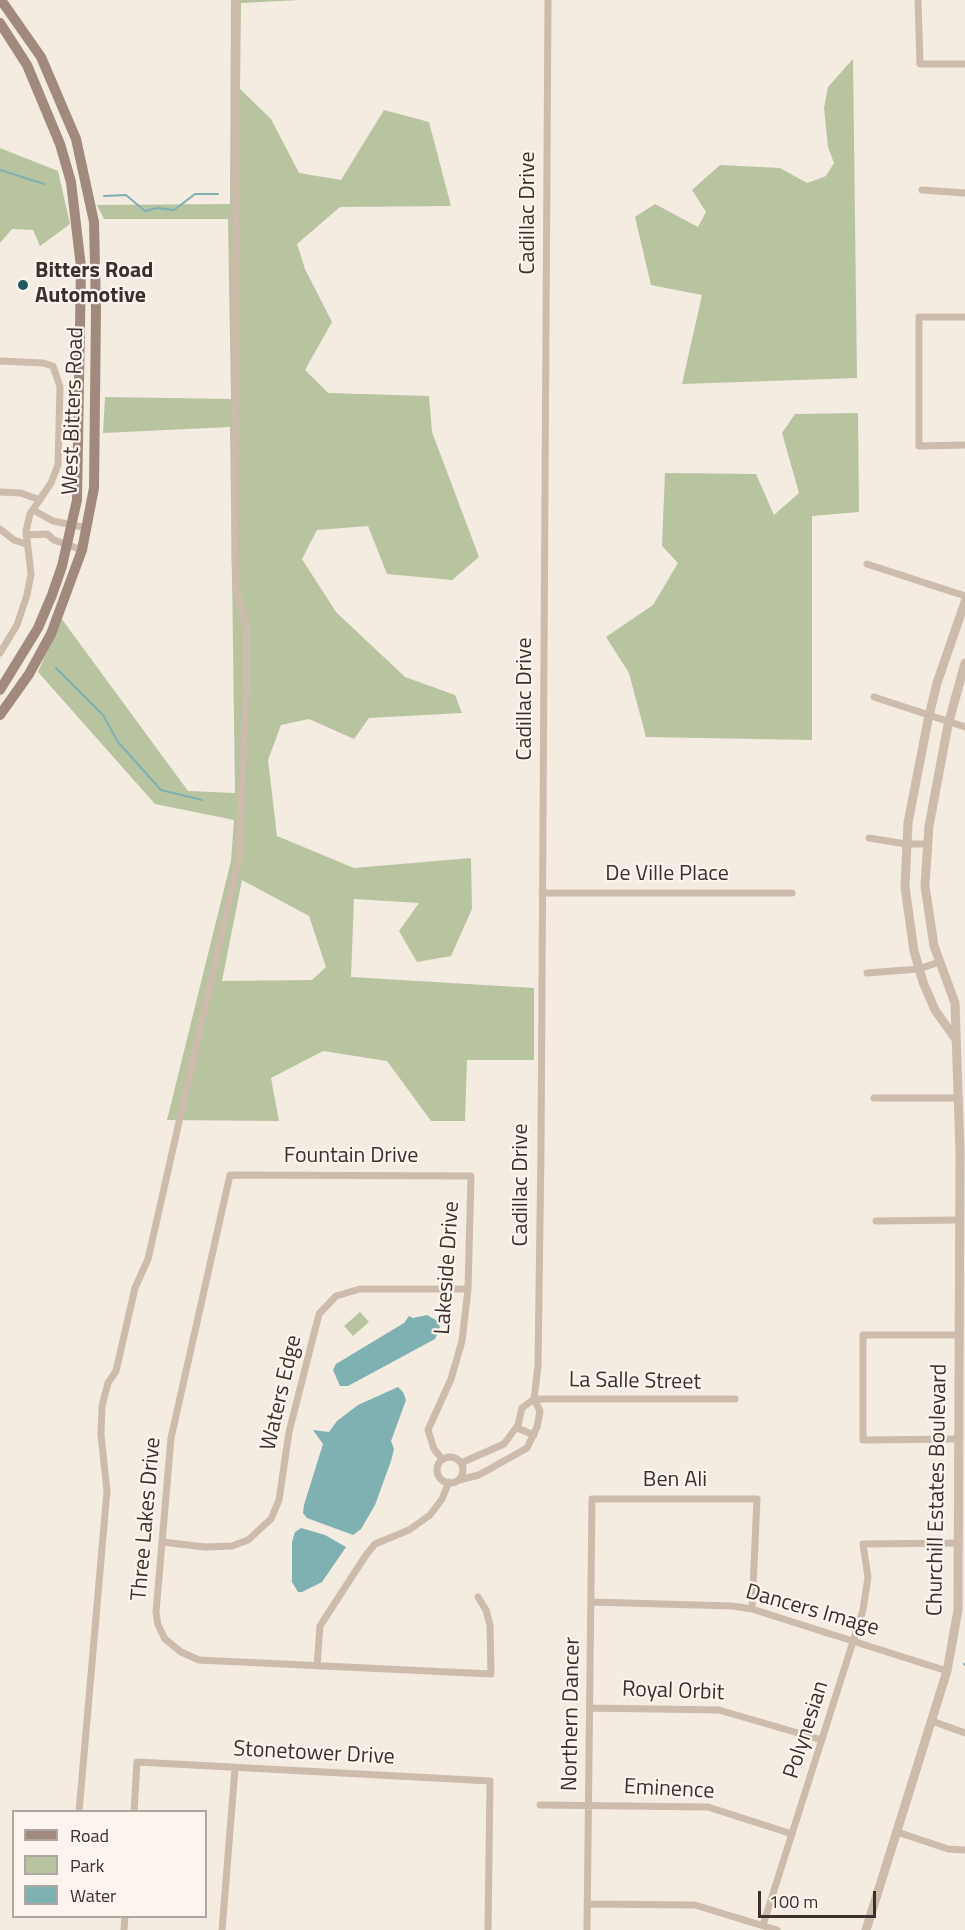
<!DOCTYPE html>
<style>
body{margin:0}
#map{position:relative;width:965px;height:1930px;overflow:hidden;background:#f4ebe1;font-family:"Titillium Web",sans-serif}
canvas{display:block}
.legend{position:absolute;left:12px;top:1810px;width:195px;height:108px;box-sizing:border-box;background:#fbf5ee;border:2px solid #aea6a0;margin:0;padding:8px 10px;list-style:none;font-size:18px;color:#3b302b}
.legend li{display:flex;align-items:center;gap:12px;height:30px}
.legend b{width:30px;border:2px solid #aea6a0}
.scale{position:absolute;left:758px;top:1891px;width:118px;height:27px;box-sizing:border-box;border:3px solid #3b302b;border-top:0;padding-left:8px;font-size:18px;line-height:21px;white-space:nowrap;color:#3b302b;-webkit-text-stroke:4px #fbf5ee;paint-order:stroke}
</style>
<div id="map">
<canvas width="965" height="1930"></canvas>
<ul class="legend">
<li><b style="height:8px;background:#a18a7d"></b>Road</li>
<li><b style="height:16px;background:#b8c4a0"></b>Park</li>
<li><b style="height:16px;background:#7fb0b2"></b>Water</li>
</ul>
<div class="scale">100 m</div>
</div>
<script>
const c = document.querySelector('canvas').getContext('2d');
c.lineJoin = 'round';
function fillPath(path, color) { c.fillStyle = color; c.fill(path, 'evenodd'); }
const toPath = rows => new Path2D(rows.map(r => 'M' + r).join(''));
function trace(path, color, width, dash) { c.strokeStyle = color; c.lineWidth = width; c.lineCap = dash ? 'butt' : 'round'; c.setLineDash(dash || []); c.stroke(path); }
function write(font, color, halo, rows, align = 'center') {
  c.font = font + ' "Titillium Web",sans-serif'; c.lineWidth = 4.5; c.setLineDash([]); c.textBaseline = 'middle'; c.strokeStyle = halo; c.fillStyle = color; for (const [text, x, y, turn = 0] of rows) {
    c.save(); c.translate(x, y); c.rotate((+turn || 0) * Math.PI / 180); c.textAlign = isNaN(turn) ? turn : align; if (halo) c.strokeText(text, 0, 0); c.fillText(text, 0, 0); c.restore();
  }
}
const green = toPath([
 [231,0,300,0,241,3,240,89,271,119,299,173,341,180,384,110,429,122,451,206,340,207,297,244,305,269,332,322,305,370,328,393,429,396,432,432,479,557,452,580,387,574,368,526,317,530,302,559,336,612,405,677,455,695,462,713,369,718,354,739,309,719,281,725,268,760,277,836,354,868,471,858,472,909,451,956,417,962,399,931,419,903,354,899,351,977,534,988,534,1060,467,1060,465,1121,431,1121,387,1061,323,1051,271,1078,279,1121,167,1120,231,861,234,820,155,804,38,672,61,618,188,791,235,793,230,427,103,433,105,397,231,399,228,219,104,219,97,205,230,204],
 [242,880,309,916,326,967,312,980,222,981],
 [853,59,857,378,682,384,702,295,651,285,635,217,655,204,698,227,706,212,692,190,720,165,780,168,807,183,826,176,834,163,828,147,824,108,828,87],
 [0,148,58,171,70,224,40,246,33,230,12,229,0,243],
 [858,413,859,512,812,516,812,740,646,737,629,673,606,637,653,605,678,563,662,546,665,473,756,474,774,515,799,493,782,433,795,414],
 [360,1312,369,1322,353,1336,344,1326]
]);
const water = toPath([
 [427,1315,436,1320,440,1327,435,1339,348,1386,340,1386,333,1370,336,1364,404,1323,409,1316,413,1318],
 [398,1387,403,1392,406,1400,391,1441,394,1449,391,1461,375,1505,361,1529,353,1535,307,1518,303,1513,304,1505,323,1444,313,1430,329,1432,337,1421,358,1405],
 [301,1528,325,1535,346,1547,322,1582,302,1592,298,1592,292,1582,292,1542,295,1532]
]);
const stream = toPath([
 [0,170,44,184],
 [104,196,126,195,145,211,157,208,174,210,195,194,218,194],
 [56,668,103,715,118,742,161,790,202,800],
 [964,1664,965,1665]
]);
const minor = toPath([
 [918,0,920,64,965,64],
 [922,190,965,193],
 [965,317,919,317,919,446,965,445],
 [0,361,43,363,53,366,60,387,58,465,51,483,30,514,26,531,31,574,27,595,17,625,0,653],
 [0,492,21,493,40,500],
 [33,510,53,521,87,528],
 [0,529,14,540,26,544],
 [26,535,47,534,54,540,82,550],
 [867,564,965,596],
 [874,697,965,727],
 [869,838,906,844,927,844],
 [542,893,792,893],
 [867,973,919,969,939,962],
 [874,1098,959,1098],
 [876,1221,959,1220],
 [959,1335,863,1335,863,1440,959,1439],
 [534,1399,538,1366,541,1149,548,0],
 [534,1399,735,1399],
 [517,1428,534,1435],
 '437 1470a13 13 0 1 1 26 0a13 13 0 1 1-26 0Z',
 [442,1459,434,1449,428,1430,451,1379,462,1341,468,1289,471,1176,230,1175,171,1438,156,1612,158,1625,165,1639,181,1652,199,1660,491,1674,490,1625,486,1610,478,1597],
 [461,1463,504,1444,518,1425,522,1408,534,1399],
 [459,1480,479,1475,527,1448,537,1427,540,1411,534,1399],
 [162,1542,205,1547,232,1546,248,1540,271,1519,279,1500,289,1432,319,1314,336,1296,360,1289,468,1289],
 [591,1602,732,1606,752,1609,947,1671],
 [317,1666,320,1626,366,1555,375,1544,409,1530,430,1515,442,1499,449,1482],
 [590,1708,719,1710,822,1740],
 [932,1721,965,1733],
 [540,1805,708,1807,792,1834],
 [79,1812,107,1491,101,1435,102,1406,108,1383,116,1371,135,1288,148,1259,239,857,246,694,246,625,236,589,235,559,236,0],
 [134,1812,137,1762,490,1781,488,1930],
 [897,1832,948,1849,965,1850],
 [587,1904,695,1905,777,1930],
 [763,1925,863,1610,868,1577,863,1544,959,1543],
 [124,1930,125,1916],
 [222,1930,235,1769],
 [587,1930,592,1499,757,1499,752,1609]
]);
const tertiary = toPath([
 [955,1038,935,1010,923,982,914,951,905,887,908,823,928,720,937,683,965,602],
 [866,1930,947,1671,958,1610,960,1152,955,1003,934,946,925,886,929,826,948,725,965,663]
]);
const secondary = toPath([
 [0,23,27,65,60,144,71,182,81,267,77,500,62,566,52,595,38,628,0,690],
 [0,715,29,674,51,634,82,550,94,488,96,310,94,222,76,139,41,57,1,0]
]);
const markers = [
 [23,285,6,"#1f5a5e"]
];
const streetNames = [
 ["Cadillac Drive",529,213,-90],
 ["West Bitters Road",74,411,-88],
 ["Cadillac Drive",526,699,-90],
 ["De Ville Place",667,875],
 ["Fountain Drive",351,1157],
 ["Cadillac Drive",522,1185,-90],
 ["Lakeside Drive",448,1268,-86],
 ["La Salle Street",635,1382,1],
 ["Waters Edge",282,1393,-77],
 ["Ben Ali",675,1481],
 ["Churchill Estates Boulevard",938,1490,-89],
 ["Three Lakes Drive",147,1519,-85],
 ["Dancers Image",812,1611,16],
 ["Royal Orbit",673,1692,2],
 ["Northern Dancer",572,1714,-89],
 ["Polynesian",807,1730,-72],
 ["Stonetower Drive",314,1754,3],
 ["Eminence",669,1790,3]
];
const poiNames = [
 ["Bitters Road",35,272],
 ["Automotive",35,297]
];
fillPath(green, '#b8c4a0');
fillPath(water, '#7fb0b2');
trace(stream, '#7fb0b2', 2);
trace(minor, '#cdbbac', 7);
trace(tertiary, '#cdbbac', 9);
trace(secondary, '#a18a7d', 10);
for (const [x, y, r, color] of markers) { const dot = new Path2D(); dot.arc(x, y, r, 0, 2 * Math.PI); c.fillStyle = color; c.fill(dot); trace(dot, '#fbf5ee', 2); }
write('22px', '#3b302b', '#fbf5ee', streetNames);
write('bold 22px', '#3b302b', '#fbf5ee', poiNames, 'left');
</script>
